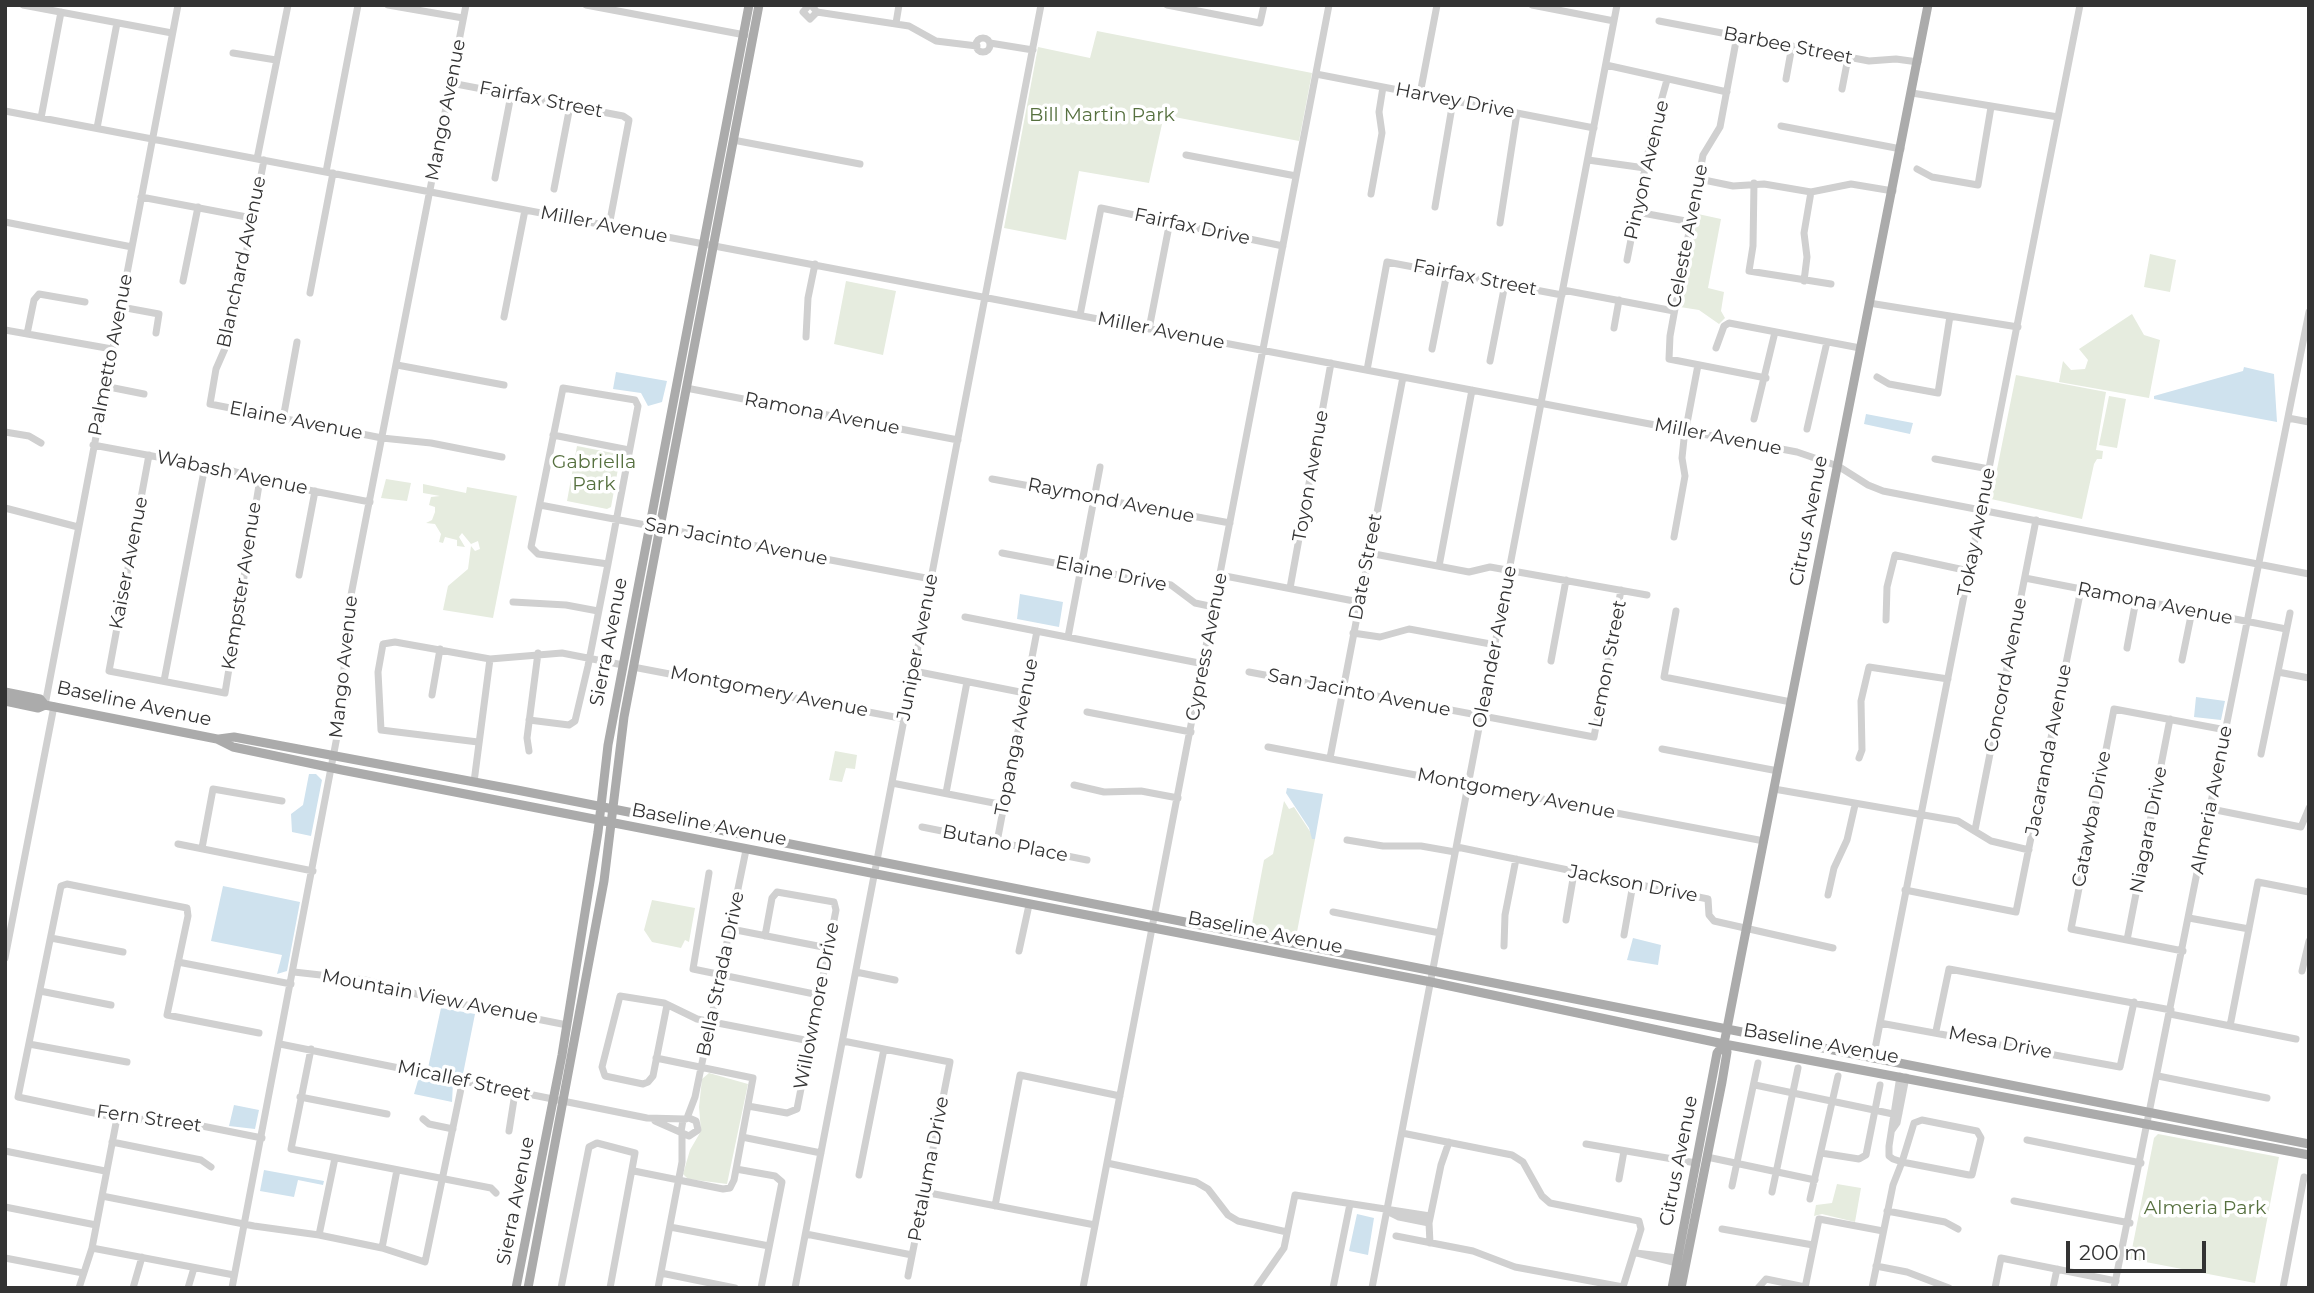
<!DOCTYPE html>
<style>
body{margin:0}
#map{position:relative;width:2314px;height:1293px;overflow:hidden;background:#fff;font-family:Montserrat,sans-serif}
canvas{display:block}
.frame{position:absolute;inset:0;border:7px solid #333;pointer-events:none}
.scale{position:absolute;left:2066px;top:1241px;width:140px;height:32px;box-sizing:border-box;border:4px solid #333;border-top:0;padding-left:9px;font-size:21px;line-height:24px;white-space:nowrap;color:#333;-webkit-text-stroke:5px #fff;paint-order:stroke}
</style>
<div id="map">
<canvas width="2314" height="1293"></canvas>
<div class="frame"></div>
<div class="scale">200 m</div>
</div>
<script>
const c = document.querySelector('canvas').getContext('2d');
c.lineJoin = 'round';
function fillPath(path, color) { c.fillStyle = color; c.fill(path, 'evenodd'); }
const toPath = rows => new Path2D(rows.map(r => 'M' + r).join(''));
function trace(path, color, width, dash) { c.strokeStyle = color; c.lineWidth = width; c.lineCap = dash ? 'butt' : 'round'; c.setLineDash(dash || []); c.stroke(path); }
function write(font, color, halo, rows, align = 'center') {
  c.font = font + ' Montserrat,sans-serif'; c.lineWidth = 7; c.setLineDash([]); c.textBaseline = 'middle'; c.strokeStyle = halo; c.fillStyle = color; for (const [text, x, y, turn = 0] of rows) {
    c.save(); c.translate(x, y); c.rotate((+turn || 0) * Math.PI / 180); c.textAlign = isNaN(turn) ? turn : align; if (halo) c.strokeText(text, 0, 0); c.fillText(text, 0, 0); c.restore();
  }
}
const green = toPath([
 [1097,31,1312,73,1299,141,1164,115,1149,183,1079,171,1066,240,1004,228,1038,47,1090,58],
 [1698,214,1721,219,1708,288,1724,292,1721,311,1725,318,1719,324,1699,310,1680,307],
 [2150,254,2176,260,2170,292,2144,287],
 [846,281,896,291,883,355,834,344],
 [2132,314,2144,335,2160,340,2149,398,2059,382,2063,361,2071,370,2085,369,2088,360,2079,349],
 [2016,375,2106,392,2096,450,2103,451,2102,459,2097,459,2094,464,2082,519,1991,499],
 [2109,396,2126,399,2117,448,2099,445],
 [577,446,618,454,620,458,611,507,607,509,567,501],
 [386,479,411,483,407,501,381,498],
 [423,484,466,493,467,487,517,496,493,618,443,610,448,586,468,569,471,546,475,551,480,549,478,541,471,544,462,533,459,537,465,547,457,546,457,540,445,537,443,543,439,542,441,534,435,524,426,523,432,520,435,512,435,507,429,505,431,497,440,496,423,493],
 [835,751,857,755,855,769,846,768,842,782,829,780],
 [1284,801,1289,809,1294,807,1315,839,1296,937,1251,929,1264,860,1273,854],
 [652,900,695,908,689,942,685,940,681,948,652,942,644,930],
 [709,1073,748,1084,727,1184,688,1179,683,1174,690,1150,701,1131,699,1107,702,1079],
 [2158,1134,2279,1157,2255,1283,2130,1259,2154,1138],
 [1837,1184,1861,1188,1855,1222,1822,1214,1814,1216,1816,1205,1832,1203]
]);
const water = toPath([
 [2244,367,2274,374,2277,422,2154,399,2154,396,2243,371],
 [616,372,667,381,662,402,648,406,641,393,613,389],
 [1866,414,1913,423,1910,434,1864,424],
 [1020,594,1063,602,1059,627,1017,619],
 [2196,697,2225,701,2221,720,2194,717],
 [309,774,316,774,322,780,311,836,292,832,291,814,303,805],
 [1287,788,1323,794,1315,839,1312,839,1309,828,1286,793],
 [223,886,300,902,287,971,277,974,282,955,211,941],
 [1633,938,1661,945,1658,965,1627,960],
 [441,1008,475,1014,463,1074,428,1068],
 [419,1077,453,1083,452,1102,414,1094],
 [234,1105,259,1110,255,1129,229,1126],
 [264,1170,324,1181,323,1185,298,1180,294,1197,260,1191],
 [1357,1214,1374,1218,1368,1255,1349,1251]
]);
const minor = toPath([
 [23,5,172,33],
 [388,5,463,18],
 [586,5,745,35],
 [809,5,803,12,810,19,817,12,811,5],
 [1167,5,1260,23,1264,5],
 [1532,5,1614,21],
 [817,12,909,26,936,41,977,46],
 [1659,21,1869,61,1896,59,1918,62],
 [896,23,899,5],
 [1737,36,1720,127,1703,155,1670,336,1669,359,1766,378],
 '976 45a7 7 0 1 1 14 0a7 7 0 1 1-14 0Z',
 [990,43,1033,50],
 [233,53,276,60],
 [1606,65,1727,92],
 [1316,74,1594,128],
 [1786,79,1792,46],
 [451,83,623,116,629,120,609,226],
 [1842,89,1848,58],
 [1912,93,2058,117],
 [1420,94,1437,5],
 [5,111,1797,452,1838,466,1868,485,1883,491,2309,574],
 [41,118,61,12],
 [1781,126,1901,149],
 [97,128,117,23],
 [733,140,860,164],
 [1186,155,1296,176],
 [257,159,288,5],
 [264,160,230,337,216,369,210,404,382,438,431,443,502,457],
 [1588,160,1645,168],
 [1917,169,1932,177,1978,185,1991,107],
 [326,172,358,5],
 [495,178,511,95],
 [1699,179,1733,186,1764,184,1811,192,1851,184,1893,191],
 [1754,183,1753,246,1749,271,1831,284],
 [554,189,570,106],
 [1371,194,1382,133,1379,112,1383,87],
 [141,197,252,218],
 [1435,207,1453,101],
 [1637,212,1691,222],
 [5,222,132,247],
 [1500,223,1517,113],
 [1627,260,1652,133,1667,80],
 [183,281,198,207],
 [1804,281,1807,257,1804,233,1811,192],
 [1563,290,1674,311],
 [310,293,333,173],
 [1869,303,2018,327],
 [121,307,159,314,156,333],
 [1080,315,1101,208,1283,246],
 [504,317,525,210],
 [1614,328,1619,300],
 [1149,329,1170,221],
 [5,330,112,349],
 [27,334,34,300,39,294,85,302],
 [806,337,808,298,815,264],
 [1716,348,1724,326,1729,323,1860,348],
 [1432,349,1447,273],
 [1490,361,1505,284],
 [397,365,504,385],
 [1367,370,1387,262,1562,295],
 [1877,377,1889,384,1938,393,1950,316],
 [104,386,144,394],
 [686,388,958,440],
 [2288,418,2309,422],
 [283,419,297,342],
 [1754,419,1775,332],
 [1807,429,1827,342],
 [5,432,29,436,41,443],
 [553,435,629,450],
 [93,445,233,471,272,483,370,502],
 [149,455,109,671,225,693,260,479],
 [1935,459,1989,469],
 [992,479,1230,523],
 [540,505,931,579],
 [5,508,78,527],
 [1674,537,1685,476,1682,458,1684,439,1698,365],
 [1002,553,1171,585,1195,603,1214,607],
 [1369,553,1469,572,1490,567,1647,595],
 [1439,566,1472,390],
 [299,575,315,491],
 [1220,575,1359,602],
 [2025,578,2286,629],
 [1290,588,1331,363],
 [513,602,566,605,598,611],
 [1676,611,1664,677,1791,702],
 [965,617,1204,664],
 [1886,620,1887,587,1895,555,1969,571],
 [1353,633,1380,637,1409,629,1496,645],
 [1068,637,1100,467],
 [2127,648,2136,600],
 [2182,660,2192,611],
 [1551,661,1566,580],
 [633,667,905,719],
 [914,671,1025,693],
 [1249,672,1594,737,1621,590],
 [2278,672,2309,678],
 [164,681,205,466],
 [432,695,440,649],
 [45,705,178,5],
 [1087,712,1191,732],
 [529,720,569,725,575,721,588,666,608,564,638,406,635,400,563,388,531,547,538,554,608,564],
 [478,742,381,730,378,672,383,644,395,642,490,659,562,653,623,665],
 [1268,747,1764,841],
 [1662,749,1778,771],
 [529,751,527,738,538,653],
 [2261,754,2290,613],
 [1330,758,1403,377],
 [1859,758,1862,750,1861,701,1869,667,1948,679],
 [474,782,490,659],
 [892,783,1004,805],
 [1074,785,1104,792,1141,791,1178,798],
 [1774,789,1958,821,1991,841,2029,850],
 [946,793,967,682],
 [2211,809,2301,827,2309,808],
 [922,827,1087,860],
 [1975,830,2036,520],
 [1347,840,1383,846,1421,846,1455,852],
 [997,842,1037,631],
 [178,844,313,871],
 [1457,847,1708,899,1709,915,1714,921,1833,948],
 [202,848,213,789,282,801],
 [709,873,693,969,819,995],
 [1905,890,2016,912,2081,589],
 [1828,895,1834,868,1847,840,1855,805],
 [1333,912,1440,933],
 [2189,918,2249,929],
 [1566,920,1574,873],
 [731,929,828,948],
 [1624,935,1633,884],
 [51,938,123,952],
 [2127,940,2170,719],
 [1504,946,1505,915,1516,859],
 [1019,951,1029,905],
 [2183,951,2071,929,2114,709,2226,730],
 [5,958,54,706],
 [178,962,291,984],
 [2302,971,2309,941],
 [294,972,365,980,431,998,567,1025],
 [856,972,895,980],
 [40,991,111,1005],
 [667,1005,653,1076,648,1082,643,1084,605,1076,602,1067,620,996,664,1003,697,1019,810,1041],
 [2170,1014,2296,1039],
 [1880,1023,2120,1067,2134,1002],
 [2230,1026,2258,882,2309,892],
 [1936,1031,1949,969,2171,1010],
 [259,1033,167,1015,188,916,187,908,67,884,61,886,18,1097,132,1121,157,1117,262,1138],
 [843,1041,950,1062,908,1276],
 [29,1044,127,1062],
 [280,1044,647,1118,685,1119],
 [311,1049,291,1149,491,1188,496,1193],
 [1873,1059,2080,5],
 [2158,1076,2267,1098],
 [1755,1085,1893,1114,1899,1113],
 [300,1097,387,1114],
 [748,1106,787,1113,797,1109,836,910,834,902,777,892,772,898,765,936],
 [687,1118,695,1097,746,850],
 [423,1119,429,1124,453,1129],
 [655,1121,689,1136,698,1130,696,1121,689,1118,683,1120,681,1132],
 [1892,1130,1897,1123,1906,1077],
 [509,1131,515,1093],
 [742,1137,821,1153],
 [2027,1140,2141,1163],
 [112,1142,201,1160,211,1167],
 [1586,1144,1696,1163],
 [5,1151,105,1171],
 [1821,1153,1859,1159,1866,1155,1880,1085],
 [1707,1157,1815,1180],
 [1107,1163,1196,1182,1208,1189,1228,1215,1238,1221,1287,1232],
 [736,1169,775,1176,782,1182,761,1288],
 [634,1171,723,1189,730,1188,734,1180,753,1078,656,1058],
 [859,1175,884,1049],
 [1619,1179,1624,1151],
 [1732,1186,1758,1063],
 [924,1192,1095,1225],
 [1772,1192,1798,1068],
 [102,1196,254,1226,319,1235,382,1248,425,1262,463,1079],
 [1810,1199,1838,1076],
 [2014,1201,2130,1223],
 [995,1206,1020,1075,1120,1096],
 [5,1207,96,1225],
 [1387,1211,1399,1217,1429,1223],
 [1887,1211,1945,1222,1958,1229],
 [670,1227,769,1246],
 [1722,1229,1813,1245],
 [806,1234,912,1255],
 [319,1235,335,1158],
 [1396,1236,1473,1251,1515,1267,1623,1287,1641,1229,1639,1221,1550,1203,1542,1196,1523,1162,1512,1155,1402,1133],
 [1430,1243,1429,1223,1441,1165,1449,1142],
 [92,1248,234,1275],
 [382,1248,397,1170],
 [1636,1253,1678,1258],
 [1637,1253,1677,1263],
 [5,1258,83,1273],
 [1876,1266,1907,1272,1949,1288],
 [661,1273,735,1288],
 [79,1288,92,1248,117,1118],
 [133,1288,142,1257],
 [188,1288,194,1268],
 [232,1288,343,705,345,626,466,5],
 [561,1288,589,1147,597,1143,635,1153,610,1288],
 [658,1288,682,1162,682,1133],
 [795,1288,1041,5],
 [1083,1288,1329,5],
 [1256,1288,1284,1248,1295,1195,1430,1216],
 [1333,1288,1350,1204],
 [1372,1288,1617,5],
 [1758,1288,1766,1279,1805,1287],
 [1805,1288,1819,1219,1883,1231],
 [1872,1288,1893,1185,1902,1162,1914,1123,1922,1120,1977,1131,1981,1138,1972,1175,1969,1175,1902,1162,1893,1159,1889,1156,1889,1146,1900,1076],
 [1995,1288,2001,1258,2116,1281],
 [2053,1288,2057,1269],
 [2114,1288,2309,312],
 [2283,1288,2304,1177]
]);
const major = toPath([
 [5,692,40,699,45,705,217,739,233,747,342,770,1431,982,1724,1044,2309,1155],
 [5,701,38,708,45,705],
 [219,739,234,737,517,790,2309,1144],
 [516,1288,562,1055,598,832,608,745,749,5],
 [528,1288,604,881,624,717,759,5],
 [1672,1288,1717,1053,1724,1044],
 [1681,1288,1722,1082,1727,1052,1724,1044,1741,956,1928,5]
]);
const streetNames = [
 ["Barbee Street",1788,46,11],
 ["Fairfax Street",541,100,11],
 ["Harvey Drive",1455,101,11],
 ["Mango Avenue",446,110,-79],
 ["Pinyon Avenue",1647,170,-77],
 ["Miller Avenue",604,225,11],
 ["Fairfax Drive",1192,227,12],
 ["Celeste Avenue",1688,236,-79],
 ["Blanchard Avenue",242,262,-78],
 ["Fairfax Street",1475,278,11],
 ["Miller Avenue",1161,331,11],
 ["Palmetto Avenue",111,355,-79],
 ["Ramona Avenue",822,414,11],
 ["Elaine Avenue",296,421,11],
 ["Miller Avenue",1718,437,11],
 ["Wabash Avenue",232,473,12],
 ["Toyon Avenue",1311,476,-80],
 ["Raymond Avenue",1111,501,11],
 ["Citrus Avenue",1809,521,-79],
 ["Tokay Avenue",1977,532,-79],
 ["San Jacinto Avenue",736,542,11],
 ["Kaiser Avenue",129,563,-79],
 ["Date Street",1366,567,-79],
 ["Elaine Drive",1111,574,12],
 ["Kempster Avenue",242,586,-81],
 ["Ramona Avenue",2155,604,11],
 ["Sierra Avenue",609,642,-79],
 ["Juniper Avenue",918,647,-79],
 ["Cypress Avenue",1207,647,-79],
 ["Oleander Avenue",1495,647,-79],
 ["Lemon Street",1608,664,-79],
 ["Mango Avenue",344,667,-84],
 ["Concord Avenue",2006,675,-79],
 ["Montgomery Avenue",769,692,11],
 ["San Jacinto Avenue",1359,693,11],
 ["Baseline Avenue",134,704,12],
 ["Topanga Avenue",1017,737,-79],
 ["Jacaranda Avenue",2049,750,-79],
 ["Montgomery Avenue",1516,794,11],
 ["Almeria Avenue",2212,800,-79],
 ["Catawba Drive",2092,819,-79],
 ["Baseline Avenue",709,825,11],
 ["Niagara Drive",2149,830,-79],
 ["Butano Place",1005,844,11],
 ["Jackson Drive",1633,884,11],
 ["Baseline Avenue",1265,933,11],
 ["Bella Strada Drive",721,974,-78],
 ["Mountain View Avenue",430,997,11],
 ["Willowmore Drive",817,1006,-79],
 ["Mesa Drive",2000,1043,11],
 ["Baseline Avenue",1821,1044,10],
 ["Micallef Street",464,1081,12],
 ["Fern Street",149,1119,8],
 ["Citrus Avenue",1679,1161,-79],
 ["Petaluma Drive",929,1169,-79],
 ["Sierra Avenue",516,1201,-79]
];
const parkNames = [
 ["Bill Martin Park",1102,115],
 ["Gabriella",594,462],
 ["Park",594,484],
 ["Almeria Park",2205,1208]
];
fillPath(green, '#e6ecdf');
fillPath(water, '#cfe2ee');
trace(minor, '#d0d0d0', 7);
trace(major, '#ababab', 9);
write('19px', '#333', '#fff', streetNames);
write('19px', '#56703f', '#fff', parkNames);
</script>
